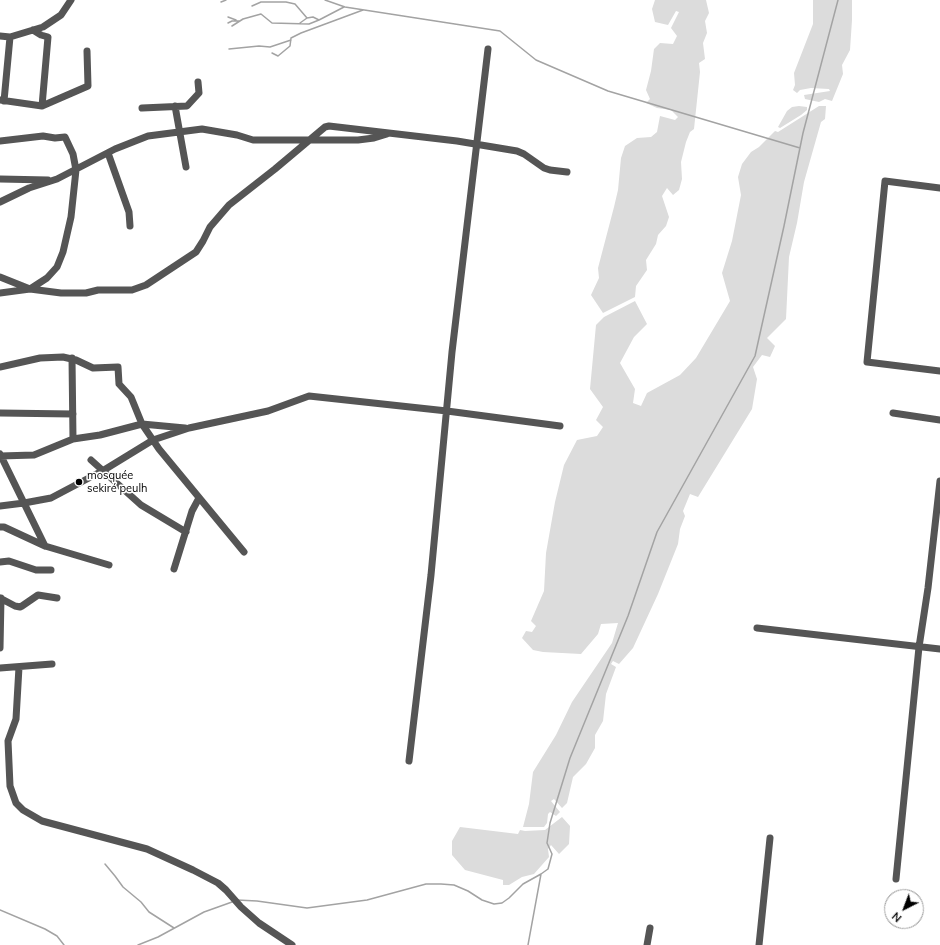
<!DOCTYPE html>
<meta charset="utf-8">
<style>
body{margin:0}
#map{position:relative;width:940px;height:945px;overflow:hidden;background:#fff;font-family:Mulish,sans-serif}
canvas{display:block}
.north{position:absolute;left:884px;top:889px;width:40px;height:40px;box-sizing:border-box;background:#fff;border:1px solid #999;border-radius:50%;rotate:222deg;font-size:11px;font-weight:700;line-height:16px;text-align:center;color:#000}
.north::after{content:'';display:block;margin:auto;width:14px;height:18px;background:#000;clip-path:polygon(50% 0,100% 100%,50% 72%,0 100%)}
</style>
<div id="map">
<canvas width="940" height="945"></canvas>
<div class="north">N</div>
</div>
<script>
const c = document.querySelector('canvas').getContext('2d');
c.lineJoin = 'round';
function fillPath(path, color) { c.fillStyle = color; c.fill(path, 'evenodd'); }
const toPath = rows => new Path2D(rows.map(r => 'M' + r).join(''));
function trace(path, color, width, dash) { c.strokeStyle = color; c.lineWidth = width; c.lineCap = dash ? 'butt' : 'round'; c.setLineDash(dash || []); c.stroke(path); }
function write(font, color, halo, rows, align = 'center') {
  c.font = font + ' Mulish,sans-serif'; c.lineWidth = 3; c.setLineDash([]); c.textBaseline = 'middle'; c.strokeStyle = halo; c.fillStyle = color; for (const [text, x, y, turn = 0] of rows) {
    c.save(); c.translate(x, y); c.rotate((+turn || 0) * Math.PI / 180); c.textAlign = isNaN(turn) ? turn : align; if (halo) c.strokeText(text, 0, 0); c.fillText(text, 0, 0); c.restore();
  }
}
const green = toPath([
 [655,0,706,0,709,13,705,21,707,33,703,43,705,59,699,63,700,72,694,129,690,132,686,142,681,162,682,179,679,190,673,195,667,188,662,196,669,217,666,226,658,235,656,244,646,260,647,270,636,286,635,297,603,313,591,295,599,278,598,268,614,207,618,190,621,158,625,146,637,138,651,137,657,132,660,116,675,120,678,117,671,110,657,108,646,103,650,99,646,90,651,71,654,49,660,43,673,44,677,36,671,28,679,12,676,11,668,25,655,22,652,9],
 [813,0,852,0,852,20,850,50,842,65,843,74,832,101,825,99,819,102,805,99,804,95,830,91,829,89,811,88,800,90,797,93,793,90,795,85,794,73,813,24],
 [799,106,807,107,807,110,801,115,780,128,778,127,787,111,792,107],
 [819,106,826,106,825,119,821,122,804,182,797,223,789,257,786,319,767,338,775,346,770,357,762,355,753,367,757,379,752,409,698,497,690,494,683,511,685,516,680,529,678,544,658,594,633,648,619,664,613,661,611,664,616,667,606,694,603,721,595,735,595,748,586,764,573,777,567,803,562,808,554,799,551,801,560,812,556,816,550,812,548,814,547,823,544,827,523,827,529,804,533,772,556,735,572,702,612,643,618,623,601,624,598,634,581,654,543,652,533,650,522,638,526,631,532,632,536,626,531,621,544,591,546,553,555,502,564,465,577,440,597,436,603,427,596,420,603,407,590,389,596,325,604,317,635,301,647,324,634,337,620,363,635,389,633,403,641,406,647,393,680,375,696,358,730,301,722,273,732,241,741,195,738,177,742,164,751,152,759,147,775,131,778,132],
 [562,817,570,826,569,844,559,854,551,845,548,849,549,857,534,874,522,877,509,885,503,885,503,880,465,870,452,855,452,841,460,827,518,834,520,830,525,831,545,830]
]);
const stream = toPath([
 [325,0,345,7,500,31,536,60,608,91,800,148],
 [221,2,226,0],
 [252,6,261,2,286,2,295,4,307,18],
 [228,17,236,20],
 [228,23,232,21,239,21],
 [300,23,307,18,313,17,319,20],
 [232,26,243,19,261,14,272,23,309,24,319,20,344,7],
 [229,49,259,46,270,47,291,40],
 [272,53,278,56,290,46,291,38,301,33,363,10],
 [105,864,115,876,123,887,141,902,149,912,174,928],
 [237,900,257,901,307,908,367,900,426,884,441,884,454,885,468,891,482,900,494,904,502,903,509,898,523,884,541,874],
 [0,910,45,929,57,936,64,945],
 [138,945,158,937,204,912,232,902],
 [528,945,541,874,548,869,552,854,547,843,550,823,570,758,628,616,657,532,755,356,784,226,803,133,838,0]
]);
const minor = toPath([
 [33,30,41,35,48,37,42,106],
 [0,36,10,37,43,27,61,15,71,0],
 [0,100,42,106,88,86,87,51],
 [4,101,10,37],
 [175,106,186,167],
 [142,108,187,106,199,93,198,82],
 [0,141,43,136,55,138,65,137,73,154,76,170,71,217,63,252,57,267,47,278,30,289,0,277],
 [108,153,129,212,130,226],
 [0,179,48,180],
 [940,188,885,181,867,362,940,371],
 [0,202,29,188,57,179,115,149,148,136,202,129,237,135,253,140,358,140,374,138,387,134],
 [0,293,30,289,61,293,86,293,98,290,132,290,146,285,196,252,203,241,210,227,229,205,275,169,325,127,329,126,457,141,517,151,524,154,544,168,550,170,567,172],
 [72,358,73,439],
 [0,367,40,358,63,357,76,360,93,368,118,367,119,384,131,397,142,424,159,449,244,552],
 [0,413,73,414],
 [893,413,940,420],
 [0,454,45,546],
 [0,456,34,455,73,439,100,435,142,424,185,428],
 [91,460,141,505,186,532],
 [0,506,24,503,51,498,104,470,153,440,189,428,268,411,309,396,447,411,560,426],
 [0,527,4,527,45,546,109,565],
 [0,562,9,561,36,570,51,570],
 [174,569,192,511,199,498],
 [0,598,15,606,20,607,22,606,38,595,57,598],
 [757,628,940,649],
 [0,648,1,598],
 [19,667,16,719,8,741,10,786,16,803,23,810,42,821,147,849,193,870,218,883,226,890,241,907,259,923,292,945],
 [0,668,52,664],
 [409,761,431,575,452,352,488,49],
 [896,879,919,647,928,588,940,481],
 [647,945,650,928],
 [759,945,770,838]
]);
const markers = [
 [79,482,4,"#000"]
];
const poiNames = [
 ["mosquée",87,476],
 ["sekiré peulh",87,489]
];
fillPath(green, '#dcdcdc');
trace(stream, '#a3a3a3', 1.5);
trace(minor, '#555', 7);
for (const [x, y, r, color] of markers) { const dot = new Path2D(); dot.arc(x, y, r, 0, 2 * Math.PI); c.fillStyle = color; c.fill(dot); trace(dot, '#fff', 1.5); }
write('11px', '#000', '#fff', poiNames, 'left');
</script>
